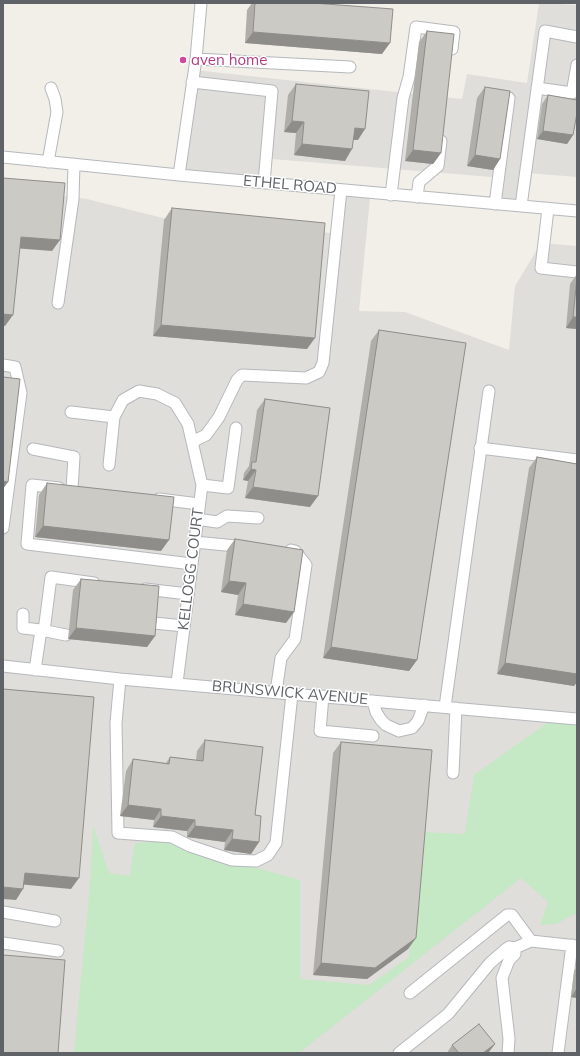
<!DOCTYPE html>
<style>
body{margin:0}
#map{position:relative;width:580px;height:1056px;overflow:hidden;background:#f1efe8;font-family:Mulish,sans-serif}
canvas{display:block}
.frame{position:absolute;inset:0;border:4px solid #5f6368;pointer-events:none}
</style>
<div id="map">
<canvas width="580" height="1056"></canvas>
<div class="frame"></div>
</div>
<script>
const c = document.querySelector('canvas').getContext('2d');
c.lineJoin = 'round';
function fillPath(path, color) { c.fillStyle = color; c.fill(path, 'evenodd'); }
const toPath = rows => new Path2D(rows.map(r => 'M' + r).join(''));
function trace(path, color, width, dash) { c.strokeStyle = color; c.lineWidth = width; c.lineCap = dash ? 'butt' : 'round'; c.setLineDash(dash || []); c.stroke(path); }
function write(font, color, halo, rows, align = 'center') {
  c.font = font + ' Mulish,sans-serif'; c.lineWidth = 3; c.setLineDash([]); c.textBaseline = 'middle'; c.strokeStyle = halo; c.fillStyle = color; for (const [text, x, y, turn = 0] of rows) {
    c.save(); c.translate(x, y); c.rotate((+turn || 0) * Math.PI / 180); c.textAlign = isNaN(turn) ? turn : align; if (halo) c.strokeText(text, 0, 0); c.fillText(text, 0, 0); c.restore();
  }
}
const industrial = toPath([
 [539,3,577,5,577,177,528,173,524,209,489,207,492,177,272,159,268,189,179,175,194,70,462,99,467,74,527,83],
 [3,188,87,199,163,218,331,233,334,195,370,198,359,311,405,312,509,350,515,286,541,243,577,246,577,1053,3,1053]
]);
const green = toPath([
 [550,721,577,722,577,913,556,924,540,925,548,902,521,878,299,1053,74,1053,90,884,93,825,109,873,130,876,135,843,162,841,300,880,300,979,369,985,409,957,422,832,465,834,474,775]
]);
const minor = toPath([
 [196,59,350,67],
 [192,82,272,91,264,183],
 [537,88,572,93,577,65],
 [3,157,179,175,577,211],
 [48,162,57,112,55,99,51,88],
 [179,175,196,59,201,3],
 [391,195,403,98,409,77,416,27,454,32,452,49],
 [417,197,419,182,438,166,441,141],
 [495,204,509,98],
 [521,206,545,31,577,37],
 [548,209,541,268,577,272],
 [58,303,73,199,74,164],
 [3,365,15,367,21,393,3,528],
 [71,412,114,417,123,400,139,391,157,394,175,403,188,424,202,485,177,683],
 [192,442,206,435,219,417,237,380,242,375,306,378,319,372,323,363,341,190],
 [480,448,577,460],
 [33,449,74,457,72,489],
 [109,465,114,417],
 [202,485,228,488,236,428],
 [59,488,32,485,27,544,192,564],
 [159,499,199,504],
 [197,519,217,522,227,516,258,518],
 [195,542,246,547],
 [145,589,188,594],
 [23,614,23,628,41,630],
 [154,623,184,626],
 [44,631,51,577,94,583],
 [3,666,120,679,577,719],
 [35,670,41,630,66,635],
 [120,679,116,723,118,833,172,837,190,846,232,860,256,861,268,855,276,843,292,694],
 [276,692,281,658,295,639,306,565,295,551,291,550],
 [323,696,320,731,373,736],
 [373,701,376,712,381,720,386,725,399,731,412,728,418,721,424,705],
 [445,707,489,391],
 [453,773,456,708],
 [3,912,55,921],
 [3,943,58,951],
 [410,993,507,915,512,915,531,941,577,946],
 [399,1053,448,1014,490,963,505,950,509,947,515,948,531,941],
 [508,1053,509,1039,502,978,509,960,515,954,515,948],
 [558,1053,572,945]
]);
const wall = toPath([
 [252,3,255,3,382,54,245,43,247,10],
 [427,31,441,153,433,164,405,161,419,42],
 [296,84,358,140,353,140,345,161,294,155,296,133,284,132,288,95],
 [485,87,500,159,493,170,467,166,477,98],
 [548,95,573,135,567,144,537,139,542,104],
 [172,208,307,349,153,336,164,220],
 [577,274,577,329,566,328,570,284],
 [379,330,417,660,409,671,323,658,371,341],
 [265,399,310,507,245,498,248,481,243,480,244,473,249,466,257,410],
 [537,457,577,464,577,682,574,686,497,674,529,468],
 [47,483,161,551,35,537,39,495],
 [235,539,286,623,235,615,238,595,221,592,227,550],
 [81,579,155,636,147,647,68,639,73,590],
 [205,740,255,815,259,842,251,854,224,850,225,842,187,837,187,831,153,827,154,820,120,816,126,771,133,759,166,763,170,757,196,760,197,751],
 [341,742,416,938,408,949,367,979,313,975,333,753],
 [577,967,577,998,571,997,574,971],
 [495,1044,488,1053,447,1053,452,1045]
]);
const shadedWall = toPath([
 [253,32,390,43,382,54,245,43],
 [292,121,304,122,296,133,284,132],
 [355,128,365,129,358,140,347,139],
 [543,131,573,135,567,144,537,139],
 [302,144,352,149,345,161,294,155],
 [413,150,441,153,433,164,405,161],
 [475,155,500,159,493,170,467,166],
 [21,237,60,240,52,251,13,248],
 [3,314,13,315,5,326,3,326],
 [573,317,577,317,577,329,566,328],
 [161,325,315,338,307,349,153,336],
 [251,469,256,470,248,481,243,480],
 [3,481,8,482,3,489],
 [253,487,318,496,310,507,245,498],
 [43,526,169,540,161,551,35,537],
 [229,581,246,583,238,595,221,592],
 [243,604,294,612,286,623,235,615],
 [76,628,155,636,147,647,68,639],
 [331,647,417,660,409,671,323,658],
 [505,663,577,674,577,682,574,686,497,674],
 [128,805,161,809,154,820,120,816],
 [161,816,195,820,187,831,153,827],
 [195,826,233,830,225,842,187,837],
 [232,839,259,842,251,854,224,850],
 [25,873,79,878,71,889,17,884],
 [3,887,23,889,16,900,3,899],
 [416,938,408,949,367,979,313,975,321,963],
 [577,988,577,998,571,997],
 [495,1044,488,1053,483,1053]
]);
const building = toPath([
 [255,3,313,3,393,9,390,43,253,32,255,3],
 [427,31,454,34,441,153,413,150,427,31],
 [296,84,369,91,365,129,355,128,352,149,302,144,304,122,292,121,296,84],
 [485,87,510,91,500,159,475,155,485,87],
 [548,95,577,100,577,113,573,135,543,131,548,95],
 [3,178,65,183,60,240,21,237,13,315,3,314,3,178],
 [172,208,325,223,315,338,161,325,172,208],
 [577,278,577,317,573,317,577,278],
 [379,330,466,343,417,660,331,647,379,330],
 [3,377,20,379,8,482,3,481,3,377],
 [265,399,330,408,318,496,253,487,256,470,251,469,252,462,256,462,265,399],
 [537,457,577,464,577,674,505,663,537,457],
 [47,483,174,497,169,540,43,526,47,483],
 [235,539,303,550,294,612,243,604,246,583,229,581,235,539],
 [81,579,159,586,155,636,76,628,81,579],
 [3,689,94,697,79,878,25,873,23,889,3,887,3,689],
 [205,740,263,747,255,815,261,816,259,842,232,839,233,830,195,826,195,820,161,816,161,809,128,805,133,759,169,764,170,757,203,761,205,740],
 [341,742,432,750,416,938,375,968,321,963,341,742],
 [3,955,65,960,58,1053,3,1053,3,955],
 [479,1024,495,1044,483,1053,459,1053,452,1045,479,1024]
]);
const markers = [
 [183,60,4,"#d1479c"]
];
const hotelNames = [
 ["aven home",191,60]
];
const streetNames = [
 ["ETHEL ROAD",290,185,5],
 ["KELLOGG COURT",191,569,-83],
 ["BRUNSWICK AVENUE",290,693,5]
];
fillPath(industrial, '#e0deda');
fillPath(green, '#c5e8c5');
trace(minor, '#b5b8bc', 13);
trace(minor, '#fff', 11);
fillPath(wall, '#afaea9');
fillPath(shadedWall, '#8f8d8a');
fillPath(building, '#cccac5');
trace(building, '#8f8d8a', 1);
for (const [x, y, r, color] of markers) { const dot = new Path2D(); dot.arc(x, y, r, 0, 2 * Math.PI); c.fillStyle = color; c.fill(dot); trace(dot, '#fff', 1.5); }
write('15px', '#b23c85', '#fff', hotelNames, 'left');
write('15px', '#5f6368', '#fff', streetNames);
</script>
